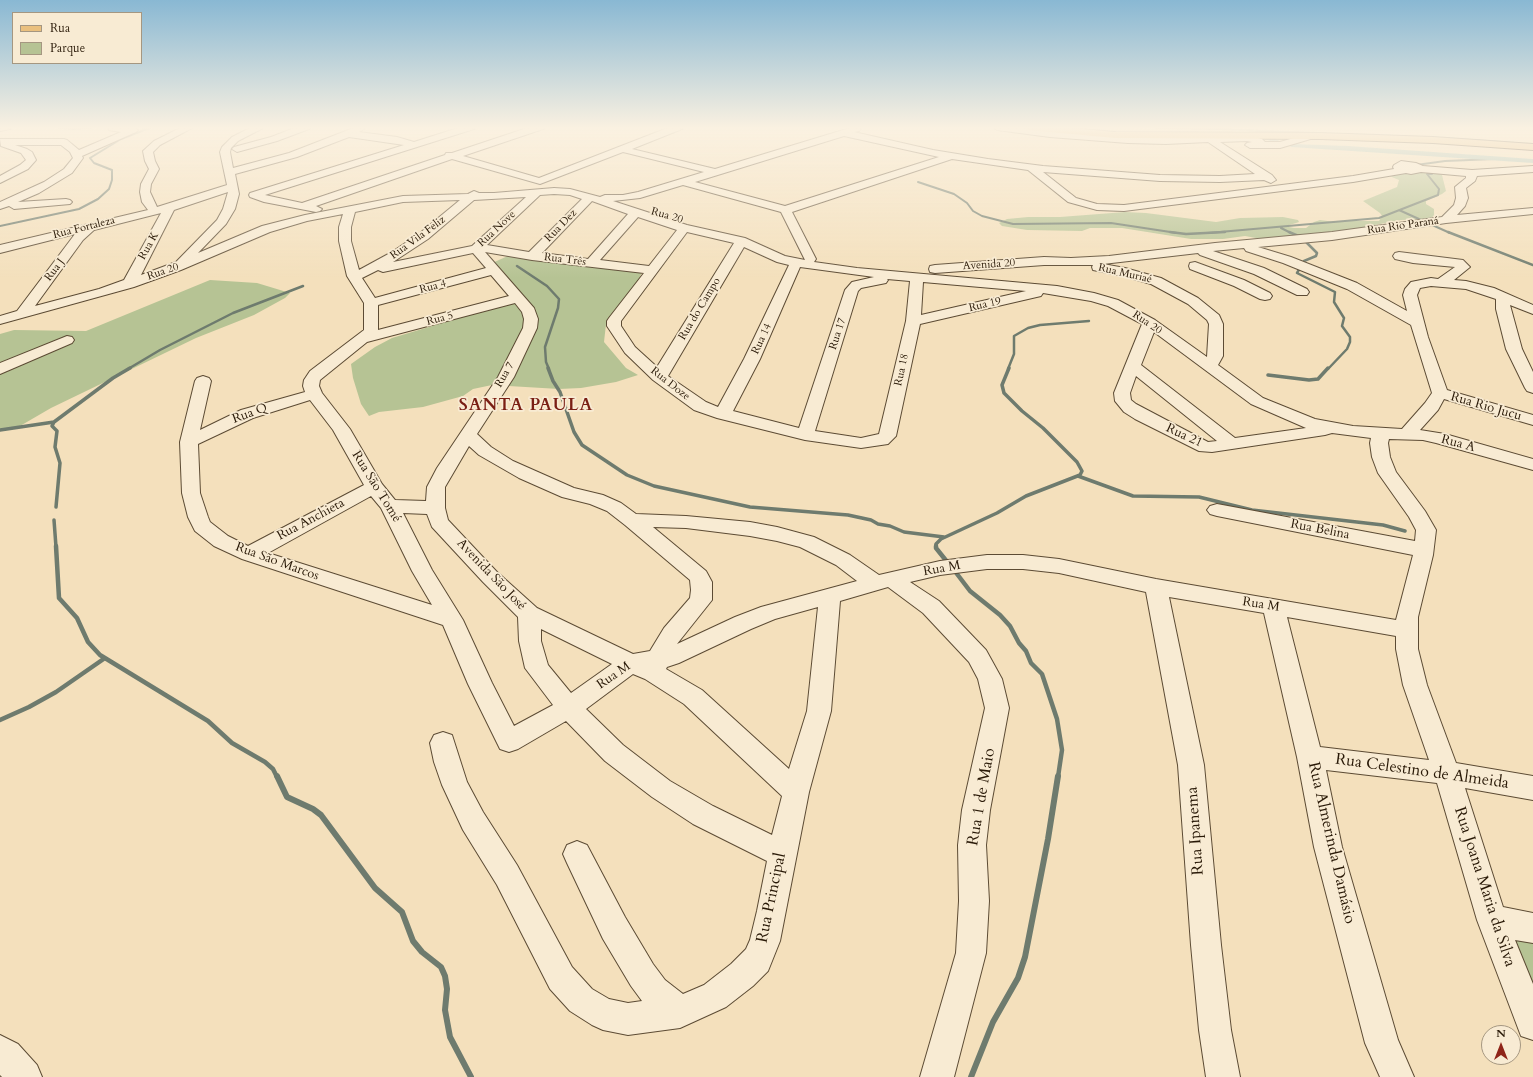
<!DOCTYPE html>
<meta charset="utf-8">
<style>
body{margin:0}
#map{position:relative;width:1533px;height:1077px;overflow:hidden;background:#f4e0bc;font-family:Cardo,serif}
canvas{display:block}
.legend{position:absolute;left:12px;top:12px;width:130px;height:52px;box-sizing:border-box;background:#f8ebd3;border:1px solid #a59781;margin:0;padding:5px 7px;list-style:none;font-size:12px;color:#291907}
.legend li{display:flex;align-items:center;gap:8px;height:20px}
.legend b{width:20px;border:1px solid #a59781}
.north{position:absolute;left:1481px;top:1025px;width:40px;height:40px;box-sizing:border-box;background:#f8ebd3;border:1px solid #a59781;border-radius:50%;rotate:0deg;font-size:11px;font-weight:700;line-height:16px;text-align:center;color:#291907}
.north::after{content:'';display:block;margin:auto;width:14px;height:18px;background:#8f2418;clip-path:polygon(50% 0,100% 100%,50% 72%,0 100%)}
</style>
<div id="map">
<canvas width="1533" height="1077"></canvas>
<ul class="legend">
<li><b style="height:5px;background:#eac07e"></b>Rua</li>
<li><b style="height:11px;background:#b6c394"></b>Parque</li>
</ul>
<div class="north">N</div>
</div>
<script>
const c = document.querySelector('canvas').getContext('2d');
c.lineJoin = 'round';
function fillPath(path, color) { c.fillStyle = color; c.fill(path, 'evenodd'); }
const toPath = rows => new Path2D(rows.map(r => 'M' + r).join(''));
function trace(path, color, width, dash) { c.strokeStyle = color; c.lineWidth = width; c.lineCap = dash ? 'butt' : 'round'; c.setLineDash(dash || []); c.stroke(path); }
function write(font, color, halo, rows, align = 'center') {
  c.font = font + ' Cardo,serif'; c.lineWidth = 3.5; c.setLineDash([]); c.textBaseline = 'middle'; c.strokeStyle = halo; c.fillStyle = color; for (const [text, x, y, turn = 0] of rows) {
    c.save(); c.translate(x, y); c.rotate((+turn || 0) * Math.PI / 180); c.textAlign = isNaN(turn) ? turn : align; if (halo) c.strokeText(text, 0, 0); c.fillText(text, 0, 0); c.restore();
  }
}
const green = toPath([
 [1244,129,1447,137,1533,143,1533,146,1252,134],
 [1433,172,1442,175,1446,191,1442,194,1426,201,1426,204,1434,209,1434,215,1431,219,1401,220,1354,229,1267,240,1245,236,1223,239,1191,239,1122,228,1090,228,1082,231,1027,230,1002,226,999,223,1007,219,1028,217,1060,217,1125,212,1146,213,1216,222,1240,218,1283,217,1298,220,1299,222,1296,223,1289,225,1289,227,1294,228,1306,228,1314,222,1320,220,1335,222,1346,221,1379,221,1382,216,1380,213,1363,201,1397,187,1399,180,1387,175],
 [510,255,642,271,637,286,627,296,606,324,604,342,626,368,638,375,616,382,581,388,559,389,492,385,473,389,463,396,423,407,379,412,369,416,361,404,353,378,351,364,375,347,392,338,516,301,490,264],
 [210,280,257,283,290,293,285,298,254,315,196,338,51,408,20,426,0,430,0,334,14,330,86,331],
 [1512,938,1533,942,1533,987]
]);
const streamFar4 = toPath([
 [52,127,74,129,98,127],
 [138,127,146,128],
 [1134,127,1253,130],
 [0,128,23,127],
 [1256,131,1310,133],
 [1476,140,1498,142],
 [1416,165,1445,161,1495,159],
 [918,182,954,194,967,203,973,211,982,216,1013,224,1111,223,1177,233],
 [1399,210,1450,233],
 [0,226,79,209,98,199,109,189,112,180,112,170,94,163,90,158,121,139,152,127],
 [1281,228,1291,233],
 [1208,233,1379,218,1438,195,1439,189,1427,174,1432,174,1428,171]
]);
const streamFar3 = toPath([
 [1170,232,1186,234,1225,232],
 [1289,232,1301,237,1317,253,1316,256,1304,261,1297,273,1335,292,1334,302,1344,318,1342,326,1350,337,1350,342,1347,349,1328,369],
 [1448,232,1533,265],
 [517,266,547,286,559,299,558,308,545,347,546,362,549,369],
 [128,369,160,350,233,313,303,286],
 [1008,369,1014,354,1014,336,1028,328,1040,325,1089,321]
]);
const streamFar2 = toPath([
 [548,368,553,381,560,392,574,432,582,445,627,475,654,486,750,507,848,515,871,520,878,524,890,526,904,532,944,537],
 [1268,375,1309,380,1318,379,1328,368],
 [54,422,52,426,57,431,55,447,60,463,56,507],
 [0,430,54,422,113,378,130,368],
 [1078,476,1133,496,1199,497,1252,510,1383,525,1405,531],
 [54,520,56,547],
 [936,547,936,544,941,539,997,513,1026,496,1080,475,1082,471,1077,462,1043,428,1022,411,1004,393,1002,385,1009,368]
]);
const streamFar1 = toPath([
 [56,546,59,598,77,618,88,642,100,655,208,721,232,743,265,762,273,769,277,777],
 [936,546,936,548,948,563],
 [954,570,970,591,1000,615,1010,626,1019,643,1026,651,1031,663,1042,674,1057,719,1062,750,1058,777],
 [0,720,29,707,56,692,105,658]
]);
const stream = toPath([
 [277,776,287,797,313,809,321,815,375,888,402,912,413,941,422,952,441,967,445,976,447,989,445,1010,450,1037,471,1077],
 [971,1077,993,1022,1018,978,1025,957,1048,839,1058,776]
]);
const canal = toPath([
 [1267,136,1280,141,1281,142,1278,144,1265,139,1265,137,1267,136],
 [1293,144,1348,146,1533,159,1533,163,1291,147,1290,146,1293,144]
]);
const minor = toPath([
 [0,127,12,127,10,129,0,131,0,127],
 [108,127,133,127,138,130,136,132,82,156,83,158,72,173,39,193,18,202,66,199,70,200,72,202,70,204,14,209,9,206,0,209,0,202,44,182,64,169,73,158,70,152,61,145,15,145,27,149,32,152,36,160,28,169,0,183,0,176,20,165,26,160,21,153,1,146,0,139,64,139,67,140,79,150,121,132,109,130,108,127],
 [182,127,194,127,160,145,153,152,155,161,159,169,151,184,150,192,157,207,227,185,220,152,222,147,232,137,252,127,265,127,238,141,231,148,230,152,233,168,289,153,356,127,362,127,364,129,359,132,397,137,414,142,461,127,476,127,474,129,265,195,302,203,445,155,446,153,452,153,530,127,545,127,543,129,463,156,539,178,670,127,684,127,682,129,632,149,715,169,853,127,859,127,861,129,859,131,854,132,933,150,988,159,1043,166,1160,175,1220,176,1255,174,1208,142,1166,144,1128,143,1050,137,997,130,992,127,1019,127,1050,131,1128,137,1166,138,1247,135,1262,139,1265,142,1280,142,1311,133,1316,136,1314,138,1280,148,1250,148,1245,145,1247,143,1252,142,1247,141,1220,142,1272,175,1276,180,1271,183,1264,180,1220,182,1160,181,1043,172,1076,198,1097,204,1124,205,1353,176,1394,169,1393,167,1394,165,1401,161,1416,163,1423,166,1472,170,1533,166,1533,172,1477,176,1475,181,1466,188,1468,198,1465,206,1457,215,1533,208,1533,214,1446,223,1332,240,1258,247,1291,257,1357,283,1407,311,1403,295,1405,289,1411,282,1431,278,1438,279,1455,267,1413,263,1395,259,1393,256,1395,253,1399,252,1463,260,1470,267,1454,280,1466,281,1494,288,1533,305,1533,314,1510,305,1522,349,1533,372,1533,393,1527,391,1525,388,1506,349,1496,309,1496,299,1466,289,1431,286,1420,288,1417,295,1428,337,1447,390,1533,415,1533,425,1444,399,1438,410,1420,430,1445,434,1533,459,1533,470,1436,443,1423,440,1389,439,1388,443,1390,457,1396,472,1425,511,1436,530,1433,555,1418,617,1418,649,1427,685,1456,763,1533,776,1533,800,1465,788,1503,907,1533,913,1533,943,1515,940,1533,984,1533,1040,1521,1036,1477,920,1437,783,1326,770,1342,847,1398,1040,1414,1077,1380,1077,1365,1043,1314,847,1297,757,1264,613,1169,597,1204,765,1221,945,1231,1030,1240,1077,1206,1077,1199,1030,1191,945,1178,765,1146,592,1059,573,1023,569,987,569,940,575,910,582,939,601,986,650,1002,679,1009,708,990,810,986,845,989,901,986,953,954,1077,920,1077,956,953,959,901,958,845,962,810,985,708,978,679,969,662,923,613,888,587,840,601,831,711,809,792,780,941,768,971,753,986,726,1007,680,1028,628,1035,603,1030,592,1025,570,1011,550,989,497,885,463,830,442,785,434,762,430,743,434,735,443,732,452,735,467,782,483,812,517,865,572,967,592,989,609,999,628,1003,642,1001,631,986,603,939,567,863,563,854,567,845,577,841,587,845,625,917,653,964,665,980,683,994,704,985,731,964,746,949,750,940,757,911,767,861,693,824,652,797,605,761,566,721,518,749,509,752,500,749,468,684,443,625,242,559,214,546,195,531,188,517,182,493,180,442,195,381,197,378,203,376,209,378,211,381,200,430,241,410,305,392,303,386,304,380,310,371,364,330,364,303,347,276,339,241,339,227,343,214,307,221,270,232,181,270,134,287,0,324,0,316,17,311,75,234,0,253,0,245,148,210,142,202,140,192,141,184,149,169,145,161,143,151,154,141,182,127],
 [844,136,939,157,785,206,695,182,844,136],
 [349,137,404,145,250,193,249,195,250,197,264,202,316,212,320,211,322,209,316,206,452,159,540,184,623,152,704,172,638,192,623,195,605,195,600,197,570,189,554,188,494,193,479,193,474,191,468,194,403,196,305,215,262,226,198,253,226,224,235,209,239,194,235,174,297,157,349,137],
 [952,159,1028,170,1068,202,1097,210,1124,211,1353,182,1406,173,1411,174,1421,172,1466,176,1466,178,1455,187,1456,198,1454,205,1442,217,1332,232,1215,243,1109,256,1071,258,1044,257,935,265,930,266,929,269,930,272,935,273,1044,265,1093,265,1092,267,1093,270,1123,276,1151,284,1188,304,1207,320,1209,324,1207,357,1155,320,1118,300,1094,293,1057,286,857,268,814,262,816,259,792,212,952,159],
 [683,185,781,212,805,260,785,256,745,238,687,225,613,201,640,198,683,185],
 [228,192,223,209,217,220,176,262,141,275,174,210,228,192],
 [554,194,570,195,582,199,529,252,487,245,540,195,554,194],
 [526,197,472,246,393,262,428,239,474,200,526,197],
 [460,200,420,233,392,252,359,270,351,241,351,227,355,212,403,202,460,200],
 [592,201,628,214,588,259,542,253,592,201],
 [161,213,124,280,99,289,35,306,83,240,94,230,161,213],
 [638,217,677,230,649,266,600,260,638,217],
 [687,232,734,243,657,367,635,347,621,326,621,321,687,232],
 [744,247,777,262,789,265,744,359,718,407,706,402,668,376,744,247],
 [1244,248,1246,251,1283,263,1347,289,1411,325,1432,393,1425,403,1402,429,1353,426,1315,419,1263,398,1218,365,1223,356,1223,324,1219,315,1198,298,1161,278,1125,268,1103,264,1198,253,1200,255,1254,274,1297,295,1307,295,1309,292,1307,289,1264,268,1213,251,1244,248],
 [485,252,532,260,644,273,609,318,607,321,607,326,625,353,653,380,694,410,717,418,805,440,861,448,888,444,896,436,920,324,1041,296,1043,293,1091,301,1108,306,1142,324,1114,393,1115,401,1124,412,1135,419,1199,451,1212,452,1325,435,1332,433,1371,438,1370,443,1372,457,1378,473,1409,517,1416,530,1415,541,1217,504,1210,506,1207,510,1210,514,1217,516,1413,555,1396,620,1156,579,1059,559,1023,555,987,555,940,561,879,575,850,555,814,537,777,527,750,522,686,516,636,514,621,503,603,495,574,488,513,461,491,447,477,434,514,377,537,328,538,319,534,308,485,252],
 [473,253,486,268,375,298,362,278,378,270,383,272,473,253],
 [800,267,874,277,852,282,845,290,799,428,733,411,760,359,800,267],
 [491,275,509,296,378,330,378,305,491,275],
 [887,279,910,281,906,321,879,434,861,438,815,431,858,291,861,288,886,283,888,280,887,279],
 [923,282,1026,291,921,315,923,282],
 [515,303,522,312,524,319,523,328,498,377,437,468,427,487,426,501,395,500,382,484,350,429,322,393,319,386,320,380,367,342,515,303],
 [1154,332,1251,404,1306,428,1235,438,1141,365,1154,332],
 [1136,376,1217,441,1208,442,1136,404,1131,400,1130,393,1136,376],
 [310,400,333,430,364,485,248,546,228,536,210,522,208,517,200,493,198,444,253,418,310,400],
 [469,446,479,455,519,478,562,497,590,504,607,511,625,525,690,580,691,590,690,598,664,628,650,651,633,654,537,608,497,572,448,520,445,508,445,487,469,446],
 [371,496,381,508,412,571,432,605,268,553,371,496],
 [403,513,427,514,432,527,483,582,518,617,519,641,525,668,553,705,514,726,492,683,463,620,432,570,403,513],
 [653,527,686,528,750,536,777,541,800,547,836,565,857,581,761,607,735,617,677,644,712,600,712,582,706,571,653,527],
 [818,607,807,711,789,769,702,690,666,669,667,667,679,663,751,629,775,619,818,607],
 [1287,617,1396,636,1396,649,1403,685,1429,760,1320,747,1287,617],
 [541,629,612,664,571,693,548,665,541,641,541,629],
 [633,674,645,679,684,704,782,796,772,835,713,806,670,781,623,745,586,709,633,674],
 [297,127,311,127,309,129,277,141,237,152,232,149,234,147,271,137,297,127],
 [1195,262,1244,280,1270,293,1272,296,1270,299,1265,300,1260,299,1234,286,1190,269,1189,266,1190,263,1195,262],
 [67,336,72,337,74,340,72,343,0,374,0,363,67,336],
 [0,1035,18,1044,37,1065,42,1077,2,1077,0,1075,0,1035]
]);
const major = toPath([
 [1023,127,1062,127,1115,132,1320,133,1433,137,1533,144,1533,150,1433,143,1320,139,1115,138,1028,130,1023,127]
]);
const farStreetnames = [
 ["Rua 20",667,216,16],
 ["Rua Dez",561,226,-46],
 ["Rua Rio Paraná",1403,226,-8],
 ["Rua Fortaleza",84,228,-14],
 ["Rua Nove",497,229,-43],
 ["Rua Vila Feliz",418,238,-36],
 ["Rua K",149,246,-61],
 ["Rua Três",565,260,7],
 ["Avenida 20",989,265,-4],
 ["Rua J",55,270,-53],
 ["Rua 20",163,272,-19],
 ["Rua Muriaé",1125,274,13],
 ["Rua 4",433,287,-15],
 ["Rua 19",985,305,-13],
 ["Rua do Campo",700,309,-59],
 ["Rua 5",440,319,-15],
 ["Rua 20",1147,323,34],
 ["Rua 17",838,334,-72],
 ["Rua 14",762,339,-65],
 ["Rua 18",902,370,-78],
 ["Rua 7",505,375,-60],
 ["Rua Doze",670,384,38]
];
const streetNames = [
 ["Rua Rio Jucu",1486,407,16],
 ["Rua Q",250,414,-20],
 ["Rua 21",1184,436,25],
 ["Rua A",1458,444,15],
 ["Rua São Tomé",376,487,58],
 ["Rua Anchieta",311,520,-28],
 ["Rua Belina",1320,530,11],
 ["Rua São Marcos",277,562,20],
 ["Rua M",942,569,-10],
 ["Avenida São José",491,575,46],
 ["Rua M",1261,605,9],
 ["Rua M",614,676,-34]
];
const nearStreetnames = [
 ["Rua Celestino de Almeida",1422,772,8],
 ["Rua 1 de Maio",982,797,-80],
 ["Rua Ipanema",1196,831,-94],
 ["Rua Almerinda Damásio",1331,843,77],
 ["Rua Joana Maria da Silva",1484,887,72],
 ["Rua Principal",772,898,-78]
];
const districtNames = [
 ["SANTA PAULA",526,406]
];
fillPath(green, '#b6c394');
trace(streamFar4, '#6e7b6e', 2);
trace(streamFar3, '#6e7b6e', 2.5);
trace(streamFar2, '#6e7b6e', 3.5);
trace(streamFar1, '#6e7b6e', 4.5);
trace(stream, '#6e7b6e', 6);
fillPath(canal, '#9cbdb3');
trace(minor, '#5c4b34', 2);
trace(major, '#291907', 2);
fillPath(minor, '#f8ebd3');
fillPath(major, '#eac07e');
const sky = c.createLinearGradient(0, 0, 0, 278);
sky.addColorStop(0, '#89b8d3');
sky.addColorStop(0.46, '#faf1e1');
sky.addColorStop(1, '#faf1e100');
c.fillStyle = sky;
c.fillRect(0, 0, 1533, 278);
write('11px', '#291907', '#f8ebd3', farStreetnames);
write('13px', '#291907', '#f8ebd3', streetNames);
write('16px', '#291907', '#f8ebd3', nearStreetnames);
c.letterSpacing = '1px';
write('bold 17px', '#7a1f14', '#f8ebd3', districtNames);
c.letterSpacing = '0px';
</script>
